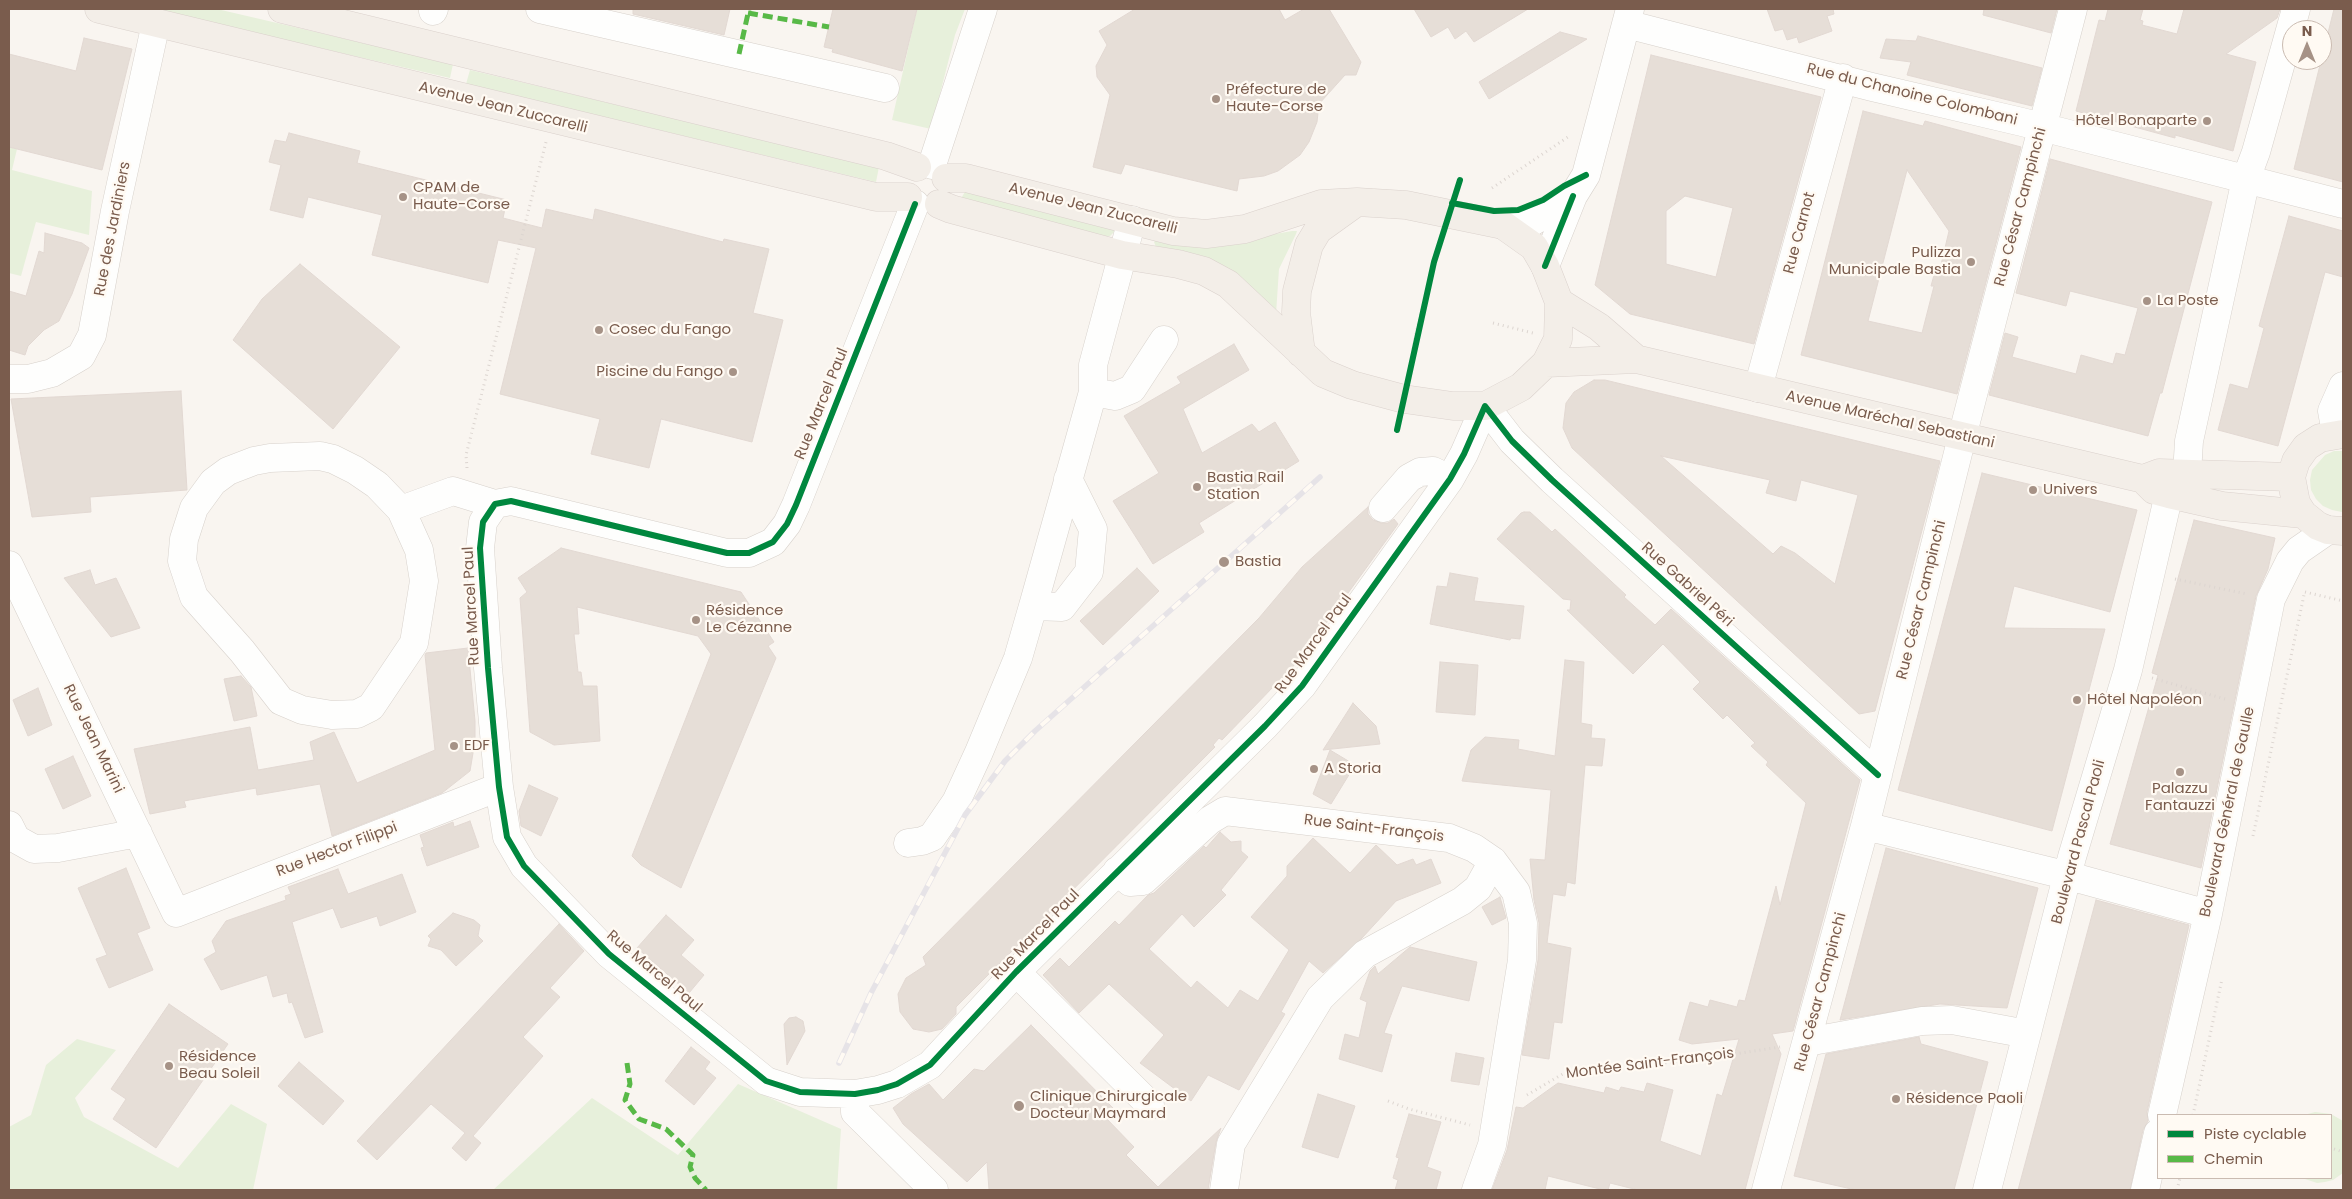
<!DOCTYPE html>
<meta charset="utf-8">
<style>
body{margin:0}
#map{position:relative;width:2352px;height:1199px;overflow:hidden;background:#f9f5f0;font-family:Poppins,sans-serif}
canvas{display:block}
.frame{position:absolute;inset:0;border:10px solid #7a5c4d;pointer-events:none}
.legend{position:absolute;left:2157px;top:1114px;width:175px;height:65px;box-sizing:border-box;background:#fffaf3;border:1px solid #cabbb1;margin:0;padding:6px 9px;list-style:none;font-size:15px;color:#7a5c4d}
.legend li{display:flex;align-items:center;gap:10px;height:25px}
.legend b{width:25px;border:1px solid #cabbb1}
.north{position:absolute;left:2282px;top:20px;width:50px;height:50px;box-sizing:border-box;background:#fffaf3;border:1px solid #cabbb1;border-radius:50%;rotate:0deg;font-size:14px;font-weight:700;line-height:20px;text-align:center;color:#7a5c4d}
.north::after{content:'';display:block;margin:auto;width:18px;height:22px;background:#a69286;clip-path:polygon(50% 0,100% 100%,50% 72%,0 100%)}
</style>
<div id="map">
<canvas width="2352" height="1199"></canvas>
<div class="frame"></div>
<ul class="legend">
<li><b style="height:6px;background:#00873e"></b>Piste cyclable</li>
<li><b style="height:6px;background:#58b947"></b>Chemin</li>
</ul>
<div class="north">N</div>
</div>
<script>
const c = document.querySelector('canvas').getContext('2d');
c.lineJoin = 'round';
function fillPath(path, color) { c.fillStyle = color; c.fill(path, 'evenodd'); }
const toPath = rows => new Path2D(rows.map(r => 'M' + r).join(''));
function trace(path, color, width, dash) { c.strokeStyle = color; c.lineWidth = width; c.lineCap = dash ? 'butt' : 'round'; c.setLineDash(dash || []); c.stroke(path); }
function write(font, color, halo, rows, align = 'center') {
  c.font = font + ' Poppins,sans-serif'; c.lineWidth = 4.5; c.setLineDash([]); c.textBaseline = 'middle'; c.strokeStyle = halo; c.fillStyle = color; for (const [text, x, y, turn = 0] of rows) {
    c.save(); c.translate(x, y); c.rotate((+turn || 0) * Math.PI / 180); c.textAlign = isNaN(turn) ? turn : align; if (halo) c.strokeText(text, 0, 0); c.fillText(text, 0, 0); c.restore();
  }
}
const green = toPath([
 [150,9,217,9,453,64,450,78],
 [917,9,965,9,955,35,931,129,892,120],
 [470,70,879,167,876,182,466,84],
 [9,147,17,149,12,170,92,191,89,235,36,222,21,276,9,273],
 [968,187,1108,222,1115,231,1110,236,1102,236,960,200],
 [1292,231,1297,231,1296,234,1279,269,1276,314,1156,247,1154,242,1158,238,1253,238],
 [2334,451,2343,451,2342,512,2332,510,2323,506,2316,499,2311,490,2310,480,2312,470,2325,455],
 [77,1039,116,1050,75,1098,84,1117,178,1168,231,1104,267,1124,253,1190,9,1190,9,1127,31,1115,46,1065],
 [738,1084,841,1129,837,1190,493,1190,592,1098,678,1155],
 [2315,1112,2331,1114,2343,1121,2343,1173,2333,1180,2325,1182,2317,1183,2302,1178,2331,1178,2331,1115,2304,1115]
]);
const building = toPath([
 [633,9,730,9,724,35,633,14,633,9],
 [833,9,917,9,902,71,832,52,833,49,824,47,833,9],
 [1135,9,1279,9,1285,20,1304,9,1329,9,1361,62,1356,75,1345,75,1319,104,1317,122,1309,142,1300,155,1278,171,1264,176,1239,179,1237,191,1125,164,1121,174,1093,167,1110,95,1097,77,1096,66,1107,45,1099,31,1135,9],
 [1414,9,1528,9,1474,42,1466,31,1455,39,1448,27,1431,37,1414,9],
 [1767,9,1833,9,1834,14,1827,16,1832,31,1799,43,1797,37,1787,40,1783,29,1775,31,1767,9],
 [1984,9,2057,9,2051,33,1983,15,1984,9],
 [2108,9,2143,9,2140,20,2143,21,2142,25,2177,34,2184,9,2280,9,2277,18,2226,54,2256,62,2233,151,2175,135,2175,138,2076,111,2099,20,2105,21,2108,9],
 [2334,9,2343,9,2343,182,2294,169,2334,9],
 [1560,32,1587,39,1489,99,1479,82,1560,32],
 [1918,36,2042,68,2032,106,1907,75,1911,62,1880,58,1886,39,1916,41,1918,36],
 [84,38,132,49,102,170,9,147,9,54,76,71,84,38],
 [1651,55,1821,97,1754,344,1630,314,1595,285,1651,55],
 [1685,196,1733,208,1716,277,1666,264,1666,211,1685,196],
 [1863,111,1923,126,1925,121,2021,147,1957,394,1801,355,1863,111],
 [1907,170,1949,231,1940,269,1936,268,1931,286,1934,286,1922,333,1868,321,1907,170],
 [289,133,360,151,357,163,507,200,503,218,542,228,546,209,593,220,595,209,723,242,724,239,769,249,753,313,783,320,752,442,661,419,649,468,591,454,600,419,500,394,536,248,498,240,488,283,372,255,382,215,308,197,303,218,270,210,281,165,269,162,275,140,286,142,289,133],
 [2050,159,2212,202,2162,393,2160,393,2148,436,1989,395,2005,333,2018,337,2012,357,2076,374,2081,355,2113,364,2116,353,2125,355,2138,308,2070,291,2066,306,2016,293,2050,159],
 [2289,216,2343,231,2343,277,2325,272,2278,446,2218,430,2230,384,2248,389,2264,328,2259,326,2289,216],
 [45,233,82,243,89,248,72,294,59,321,44,330,28,346,25,355,9,350,9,291,26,296,39,251,44,253,45,233],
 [300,264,400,347,333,429,233,340,262,299,300,264],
 [1234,344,1249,370,1183,409,1202,453,1252,424,1259,432,1275,422,1299,461,1199,523,1204,532,1153,564,1113,501,1159,473,1124,416,1181,383,1177,377,1234,344],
 [1594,380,1605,380,1940,461,1875,711,1859,714,1572,448,1563,428,1566,403,1574,392,1594,380],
 [1661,456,1770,480,1766,493,1796,501,1801,480,1858,495,1835,584,1795,553,1781,546,1773,554,1661,456],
 [181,391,187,490,90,497,91,512,32,517,11,399,181,391],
 [1982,473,2137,510,2110,612,2014,586,2004,628,2105,629,2052,831,1898,790,1982,473],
 [1368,507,1368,514,1373,520,1381,523,1388,523,1394,519,1398,524,1301,658,1222,740,1219,738,1213,745,1215,747,987,976,956,1007,956,1014,942,1029,929,1032,913,1029,900,1012,898,994,906,978,926,965,923,957,1259,618,1302,567,1368,507],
 [1524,512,1530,512,1552,532,1555,529,1626,595,1624,597,1655,625,1671,609,1860,780,1793,1031,1772,1034,1781,1054,1745,1190,1638,1190,1610,1183,1608,1190,1604,1190,1548,1176,1545,1190,1492,1190,1507,1150,1516,1107,1523,1108,1558,1083,1604,1093,1606,1087,1619,1091,1621,1087,1644,1092,1647,1083,1673,1090,1660,1141,1701,1156,1717,1094,1722,1096,1739,1039,1692,1044,1679,1040,1690,1002,1708,1007,1710,1000,1737,1007,1739,1000,1745,1001,1776,886,1780,905,1806,803,1766,765,1768,762,1751,746,1755,743,1727,715,1723,719,1693,689,1700,682,1663,644,1633,674,1567,610,1570,610,1571,600,1563,599,1497,539,1521,513,1524,512],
 [2194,520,2275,538,2268,569,2256,596,2201,868,2110,844,2158,675,2152,673,2194,520],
 [561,548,741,592,774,642,768,646,776,658,681,888,641,865,632,856,711,654,698,636,577,607,579,634,574,634,578,672,581,672,583,686,597,686,600,741,554,745,530,732,520,598,527,592,518,578,561,548],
 [1137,568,1159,591,1103,645,1080,621,1137,568],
 [90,570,95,585,116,578,140,628,111,637,64,578,90,570],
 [1450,573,1478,578,1474,601,1524,606,1520,639,1511,638,1510,640,1430,624,1437,586,1447,587,1450,573],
 [468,648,475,721,475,741,470,771,442,793,332,836,320,784,257,795,256,788,184,801,186,807,150,814,134,749,250,727,258,770,314,760,310,742,334,732,357,783,435,750,425,655,426,653,468,648],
 [1565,660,1584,662,1581,723,1592,725,1591,738,1605,739,1602,766,1585,765,1575,884,1567,882,1565,896,1553,894,1547,943,1571,948,1562,1023,1554,1022,1549,1059,1522,1055,1538,960,1539,923,1534,900,1530,859,1545,860,1551,790,1462,781,1471,750,1485,737,1519,740,1518,749,1555,756,1565,660],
 [1440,662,1478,665,1475,715,1436,712,1440,662],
 [241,676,251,687,257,716,234,721,224,679,241,676],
 [38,688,52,725,28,736,13,700,38,688],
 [1353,703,1376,726,1380,744,1323,750,1353,703],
 [1330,750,1355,765,1331,804,1313,794,1330,750],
 [73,756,91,796,63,809,45,769,73,756],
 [529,785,558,798,541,836,521,826,519,811,529,785],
 [470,821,479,847,427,866,421,848,424,847,420,835,453,822,454,827,470,821],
 [1220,832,1231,842,1241,841,1241,851,1248,857,1221,890,1226,895,1194,927,1182,914,1149,949,1191,988,1197,981,1228,1008,1240,990,1258,1001,1289,950,1251,917,1287,876,1287,866,1313,838,1350,873,1376,845,1397,865,1413,859,1416,865,1431,859,1441,883,1396,901,1397,900,1362,938,1323,973,1309,961,1281,1012,1285,1014,1239,1090,1208,1075,1191,1101,1140,1063,1164,1035,1109,984,1079,1013,1043,975,1060,958,1069,967,1115,921,1119,925,1148,895,1154,893,1204,846,1206,848,1220,832],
 [1886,848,2038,888,2007,1008,1940,1004,1840,1020,1886,848],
 [126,868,150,928,137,933,153,970,109,988,96,959,107,955,78,888,126,868],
 [338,869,348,894,402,874,416,912,380,926,377,916,341,928,333,908,292,922,323,1032,305,1038,292,1002,289,1003,287,993,273,997,267,975,221,990,204,959,216,952,212,941,226,921,286,900,285,896,291,894,288,887,338,869],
 [1500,897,1506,918,1492,925,1482,907,1500,897],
 [2096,900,2189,925,2147,1112,2148,1121,2143,1130,2130,1190,2018,1190,2096,900],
 [453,913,474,920,480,925,478,936,483,941,456,966,441,950,428,946,431,939,428,936,453,913],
 [666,915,694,940,681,955,704,975,689,993,637,948,666,915],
 [559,924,584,951,550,988,560,997,523,1037,543,1056,473,1136,481,1143,466,1161,452,1148,465,1133,431,1104,377,1160,357,1141,559,924],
 [1410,947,1477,962,1469,1001,1402,986,1384,1033,1392,1035,1382,1072,1339,1059,1345,1034,1359,1038,1367,1002,1360,999,1370,971,1375,966,1378,974,1410,947],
 [169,1004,228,1044,156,1148,113,1119,126,1099,111,1089,169,1004],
 [796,1017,803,1021,805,1031,787,1065,784,1024,789,1018,796,1017],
 [1031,1025,1114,1109,1106,1118,1134,1147,1126,1155,1158,1187,1221,1128,1216,1142,1208,1190,989,1190,987,1162,967,1182,903,1124,893,1108,911,1094,929,1084,943,1100,974,1069,984,1071,1031,1025],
 [1919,1037,1921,1044,1988,1062,1954,1190,1856,1190,1794,1176,1826,1054,1919,1037],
 [691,1047,710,1062,705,1069,716,1078,694,1105,665,1081,691,1047],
 [1456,1053,1484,1058,1479,1085,1451,1081,1456,1053],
 [299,1062,344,1101,323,1125,278,1086,299,1062],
 [1318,1094,1355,1106,1338,1158,1302,1147,1318,1094],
 [1409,1114,1441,1122,1427,1167,1441,1172,1436,1190,1395,1190,1398,1180,1393,1178,1399,1158,1396,1157,1409,1114]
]);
const path = toPath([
 [1457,188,1460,180],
 [1492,188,1568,137],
 [1493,323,1533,333],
 [1409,374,1416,333,1441,237],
 [467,468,466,455,546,142],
 [2175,579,2247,594],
 [2305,592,2343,601],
 [2152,678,2225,699],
 [2253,836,2304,595],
 [1527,1095,1566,1072,1695,1060,1780,1047],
 [1388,1101,1409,1109,1470,1125],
 [2193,1115,2222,979],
 [2334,1149,2343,1152],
 [2177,1190,2180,1178]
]);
const minor = toPath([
 [540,9,885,88],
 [433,11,434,9],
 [1626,24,1872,87,2022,122,2343,204],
 [932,165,983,9],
 [915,204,796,505,787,524,773,542,749,553,727,553,511,501,495,504,483,522,480,548,488,668,499,787,507,837,524,866,609,954,766,1081,800,1092,855,1094,878,1090,897,1084,930,1065,1016,972,1265,726,1302,686,1450,479,1464,454,1485,406,1512,441,1552,480,1878,775],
 [1503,225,1529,224,1573,196],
 [1545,266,1573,196,1586,175,1630,9],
 [9,379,28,379,52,373,81,356,92,335,115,211,156,23],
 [1758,388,1843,78],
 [1093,392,1115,396,1132,389,1164,340],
 [2336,433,2332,411,2343,386],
 [320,456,333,459,355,470,377,485,401,510,419,550,424,581,414,643,371,707,357,714,332,715,302,710,281,701,242,651,194,597,182,561,184,539,194,508,213,482,228,471,254,461,270,458,320,456],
 [1068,479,1093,529,1089,572,1062,607,1033,606,1093,392,1093,365,1132,220],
 [1383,508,1409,478,1420,472,1433,471,1450,479],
 [401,510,453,491,495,504],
 [9,565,176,913,499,787],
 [9,825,16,839,34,849,58,848,138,833],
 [1865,826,2069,876,2208,914],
 [908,843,922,841,932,837,956,802,979,752,1018,658,1033,606],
 [1117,871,1130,882,1143,881,1210,820,1225,811,1449,838,1474,848,1493,861,1516,892,1523,923,1522,960,1492,1145,1476,1190],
 [1016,972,1150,1105],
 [1807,1042,1922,1021,1952,1020,2027,1034],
 [855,1094,855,1112,934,1190],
 [2162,1115,2208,914,2271,599,2290,561,2299,550,2328,530],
 [1224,1190,1231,1144,1320,998,1365,954,1462,901,1478,888,1493,861],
 [1766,1190,1865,826,1962,437,2073,9],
 [1987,1190,2072,857,2128,670,2169,494,2187,474,2189,441,2246,179,2256,152,2296,9],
 [2145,1190,2158,1133]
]);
const major = toPath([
 [99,9,876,197,908,197],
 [282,9,886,156,917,167],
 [939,204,951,209,1122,255,1178,264,1204,271,1228,284,1323,373,1352,385,1404,399,1453,406,1485,406,1521,387,1546,363,1558,339,1559,302,1545,266,1534,247,1503,225,1406,205,1357,202,1321,204,1245,229,1206,234,1173,231,966,178,946,178],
 [1559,302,1599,327,1636,359],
 [1301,353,1296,312,1297,291,1309,245,1318,230,1357,202],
 [1546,363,1636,359,2143,479,2154,490,2169,494,2222,506,2303,514],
 [2343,434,2320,438,2306,447,2296,461,2291,477,2296,503,2303,514,2318,526,2328,530,2343,531],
 [2143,479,2159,473,2291,477]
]);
const rail = toPath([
 [839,1063,871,993,965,815,1005,761,1035,731,1320,477]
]);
const quiet = toPath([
 [748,13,829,27],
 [739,54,749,9],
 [627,1063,630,1084,625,1100,639,1119,666,1129,693,1155,690,1167,695,1178,706,1190]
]);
const cycleway = toPath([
 [1452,203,1494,211,1518,210,1543,200,1564,186,1586,175],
 [915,204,796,505,787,524,773,542,749,553,727,553,511,501,495,504,483,522,480,548,488,668,499,787,507,837,524,866,609,954,766,1081,800,1092,855,1094,878,1090,897,1084,930,1065,1016,972,1265,726,1302,686,1450,479,1464,454,1485,406,1512,441,1552,480,1878,775],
 [1545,266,1573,196],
 [1397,430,1434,262,1460,180]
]);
const markers = [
 [1216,99,5,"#a69286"],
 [2207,121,5,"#a69286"],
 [403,197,5,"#a69286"],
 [1971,262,5,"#a69286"],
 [2147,301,5,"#a69286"],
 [599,330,5,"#a69286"],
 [733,372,5,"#a69286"],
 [1197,487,5,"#a69286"],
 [2033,490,5,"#a69286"],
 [1224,562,6,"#a69286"],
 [696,620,5,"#a69286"],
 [2077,700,5,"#a69286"],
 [454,746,5,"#a69286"],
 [1314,769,5,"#a69286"],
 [2180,772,5,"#a69286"],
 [169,1066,5,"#a69286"],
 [1896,1099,5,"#a69286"],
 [1019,1106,6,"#a69286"]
];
const poiNames = [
 ["Préfecture de",1226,90],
 ["Haute-Corse",1226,107],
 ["Hôtel Bonaparte",2197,121,"right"],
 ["CPAM de",413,188],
 ["Haute-Corse",413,205],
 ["Pulizza",1961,253,"right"],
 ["Municipale Bastia",1961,270,"right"],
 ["La Poste",2157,301],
 ["Cosec du Fango",609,330],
 ["Piscine du Fango",723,372,"right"],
 ["Bastia Rail",1207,478],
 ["Station",1207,495],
 ["Univers",2043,490],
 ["Bastia",1235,562],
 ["Résidence",706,611],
 ["Le Cézanne",706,628],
 ["Hôtel Napoléon",2087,700],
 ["EDF",464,746],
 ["A Storia",1324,769],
 ["Palazzu",2180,789,"center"],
 ["Fantauzzi",2180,806,"center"],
 ["Résidence",179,1057],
 ["Beau Soleil",179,1074],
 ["Clinique Chirurgicale",1030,1097],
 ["Docteur Maymard",1030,1114],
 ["Résidence Paoli",1906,1099]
];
const streetNames = [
 ["Rue du Chanoine Colombani",1912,95,14],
 ["Avenue Jean Zuccarelli",503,108,14],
 ["Rue César Campinchi",2021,207,-75],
 ["Avenue Jean Zuccarelli",1093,209,14],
 ["Rue des Jardiniers",113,229,-79],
 ["Rue Carnot",1800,233,-75],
 ["Rue Marcel Paul",822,404,-68],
 ["Avenue Maréchal Sebastiani",1890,420,13],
 ["Rue Gabriel Péri",1687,585,42],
 ["Rue César Campinchi",1922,600,-76],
 ["Rue Marcel Paul",472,606,-93],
 ["Rue Marcel Paul",1314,644,-54],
 ["Rue Jean Marini",93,739,64],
 ["Boulevard Général de Gaulle",2228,812,-78],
 ["Rue Saint-François",1374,829,7],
 ["Boulevard Pascal Paoli",2079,842,-75],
 ["Rue Hector Filippi",337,850,-21],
 ["Rue Marcel Paul",1036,935,-46],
 ["Rue Marcel Paul",654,972,40],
 ["Rue César Campinchi",1821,992,-75],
 ["Montée Saint-François",1650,1064,-7]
];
fillPath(green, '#e7f0db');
fillPath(building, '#e6ded7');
trace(building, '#e2d8d2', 1);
trace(minor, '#d7d1cb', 29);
trace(major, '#dad1cc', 29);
trace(path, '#dcd5d0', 3, [1, 4]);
trace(minor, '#fefefd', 28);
trace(major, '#f3eee8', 28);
trace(rail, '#e6e3e7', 5.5);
trace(rail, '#fffaf3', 4, [11]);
trace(quiet, '#58b947', 5, [10, 5]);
trace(cycleway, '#00873e', 6);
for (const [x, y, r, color] of markers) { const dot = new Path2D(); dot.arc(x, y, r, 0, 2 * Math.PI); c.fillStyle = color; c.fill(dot); trace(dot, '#fffaf3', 2); }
write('15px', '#7a5c4d', '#fffaf3', poiNames, 'left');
write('15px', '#7a5c4d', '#fffaf3', streetNames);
</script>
